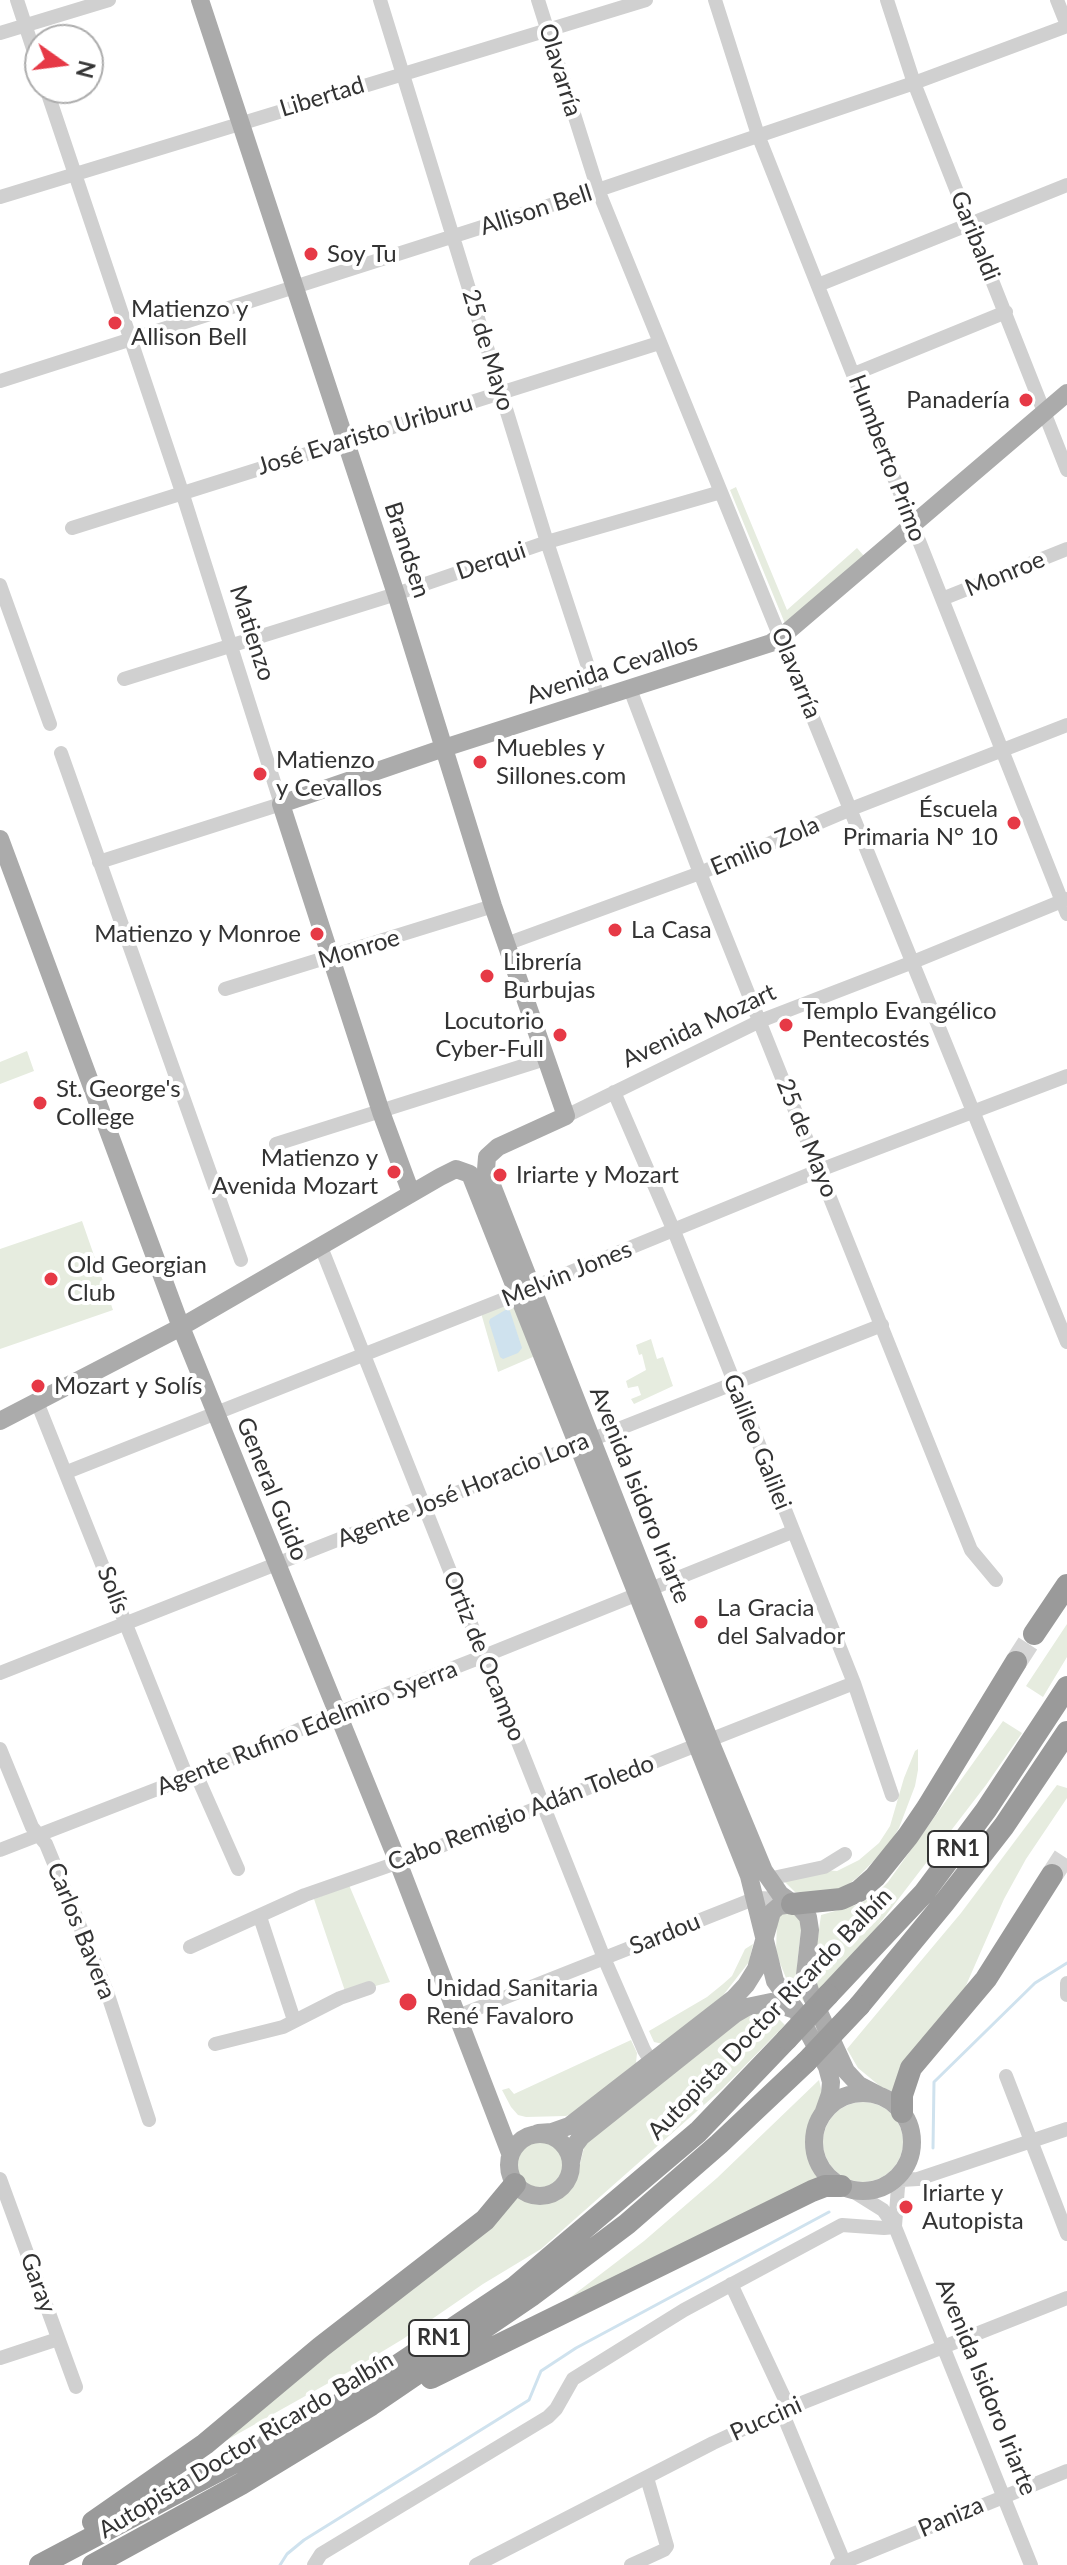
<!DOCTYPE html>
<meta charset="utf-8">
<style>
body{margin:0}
#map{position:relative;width:1067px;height:2565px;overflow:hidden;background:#fff;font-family:Lato,sans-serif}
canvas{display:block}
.north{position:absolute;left:24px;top:24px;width:80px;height:80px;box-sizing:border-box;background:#fff;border:2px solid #adadad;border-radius:50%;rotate:104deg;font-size:22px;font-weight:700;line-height:32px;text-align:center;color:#333}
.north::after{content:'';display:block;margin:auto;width:28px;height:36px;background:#e63946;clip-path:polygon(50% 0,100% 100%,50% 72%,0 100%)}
</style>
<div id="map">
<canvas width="1067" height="2565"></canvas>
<div class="north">N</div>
</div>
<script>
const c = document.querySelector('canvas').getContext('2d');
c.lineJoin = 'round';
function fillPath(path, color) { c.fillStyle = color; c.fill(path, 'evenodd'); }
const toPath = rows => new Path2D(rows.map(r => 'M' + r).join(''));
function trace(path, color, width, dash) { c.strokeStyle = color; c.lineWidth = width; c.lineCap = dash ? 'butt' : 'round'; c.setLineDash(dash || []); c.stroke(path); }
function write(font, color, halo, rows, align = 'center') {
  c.font = font + ' Lato,sans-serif'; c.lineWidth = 8; c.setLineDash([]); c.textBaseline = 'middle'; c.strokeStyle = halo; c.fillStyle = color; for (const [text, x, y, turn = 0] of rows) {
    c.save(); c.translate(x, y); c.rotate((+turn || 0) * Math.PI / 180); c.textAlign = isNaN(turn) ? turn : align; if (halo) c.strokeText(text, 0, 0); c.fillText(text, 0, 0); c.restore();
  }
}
const green = toPath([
 [736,487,787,610,857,548,864,556,786,626,730,490],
 [27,1051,34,1071,0,1084,0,1062],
 [82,1221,113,1310,0,1349,0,1249],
 [512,1302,535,1356,498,1372,481,1313],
 [651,1339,657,1359,663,1357,673,1386,634,1404,631,1399,641,1395,638,1386,628,1388,626,1381,646,1370,642,1354,639,1355,636,1345],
 [1067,1624,1067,1657,1043,1697,1026,1686],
 [1003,1721,1022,1733,986,1785,860,1949,815,1994,812,1981,821,1915,856,1905,875,1895,888,1882],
 [918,1749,918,1770,915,1786,899,1828,888,1846,859,1876,844,1888,813,1895,795,1892,781,1878,822,1870,837,1871,859,1860,879,1843,890,1826,904,1778,915,1751],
 [1057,1785,1067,1788,1067,1798,1026,1859,1004,1899,964,1990,894,2092,881,2087,858,2068,847,2049,961,1913],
 [349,1885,390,1982,346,1994,314,1899],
 [789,1911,802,1920,797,1966,812,2012,786,1978,776,1953,777,1920,779,1914],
 [753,1944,749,1962,721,1998,663,2044,654,2042,649,2031,707,1997,723,1984,732,1976,745,1949],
 [758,2011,776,2016,785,2025,722,2089,541,2249,483,2284,403,2339,350,2371,209,2450,513,2199,520,2196,535,2202,551,2200,567,2191,575,2183,585,2144,733,2023],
 [631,2040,637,2053,636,2063,575,2112,566,2116,526,2117,518,2115,511,2107,502,2090,509,2088,514,2094],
 [819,2080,823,2097,810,2127,807,2143,814,2170,823,2181,542,2319,644,2241,717,2178],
 '823 2142a40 40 0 1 1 80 0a40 40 0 1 1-80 0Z',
 '514 2165a27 27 0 1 1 54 0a27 27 0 1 1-54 0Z'
]);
const water = toPath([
 [507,1309,510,1311,522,1348,518,1353,503,1359,500,1357,489,1322,490,1319]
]);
const stream = toPath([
 [933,2148,934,2082,1035,1983,1067,1963],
 [280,2565,287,2554,304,2540,529,2400,541,2371,576,2348,829,2212]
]);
const highwayTunnel = toPath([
 [1016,1662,1034,1634],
 [1052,1875,1067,1852]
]);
const minor = toPath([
 [17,0,40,70],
 [380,0,547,542,599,700],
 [538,0,598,190,1067,1342],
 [715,0,758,135,1067,914],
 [887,0,914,83,1067,470],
 [1057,0,1067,25],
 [0,33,109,0],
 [46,88,182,492,281,804,99,862],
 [0,197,646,0],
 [818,285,1067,185],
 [854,374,1006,312],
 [0,381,598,190,914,83,1067,26],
 [72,528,659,343],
 [0,585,50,724],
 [942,599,1067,549],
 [124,679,396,594,547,542,721,492],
 [630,689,700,873,971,1550,996,1580],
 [61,753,241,1260],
 [506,944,700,873,851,809,1067,725],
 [225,989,493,906],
 [614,1092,674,1231,854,1683,892,1795],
 [566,1116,760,1021,913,962,1067,899],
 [276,1144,545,1059],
 [321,1247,604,1958,644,2050,652,2063],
 [37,1402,187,1777],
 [67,1472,517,1294,820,1170,1067,1076],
 [0,1673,882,1325],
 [0,1749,32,1827,46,1844,107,1992,149,2120],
 [196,1774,238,1869],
 [0,1850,196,1774,338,1713,484,1656,792,1532],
 [768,1879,824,1867,845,1854],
 [260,1917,294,2020],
 [190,1947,305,1895,408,1859,854,1683],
 [1067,1983,1067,1995],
 [458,2016,756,1898,785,1899],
 [215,2044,283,2027,340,1998,369,1988],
 [1006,2076,1067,2234],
 [0,2179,76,2387],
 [901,2180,918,2179,1067,2129],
 [851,2190,883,2210,895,2227,1031,2565],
 [895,2226,898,2187,905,2167],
 [731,2284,789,2408],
 [0,2358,58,2339],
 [782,2412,844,2562],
 [314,2565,321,2554,548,2417,556,2409,573,2379,684,2310,842,2225,884,2228,895,2227],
 [476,2565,713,2443,789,2408,1067,2298],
 [631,2565,664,2550,667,2546,647,2478],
 [837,2565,1067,2471]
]);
const major = toPath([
 [200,0,396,594,493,906,566,1116,498,1147,487,1157,486,1170,710,1741,764,1871,780,1894,801,1909,808,1917,810,1930,805,1975,812,1997,846,2071,859,2085,880,2096],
 [0,839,181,1327,398,1862,510,2153],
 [411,1193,381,1112,281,804,444,748,771,643,787,632,1067,393],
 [0,1421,181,1327,440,1177,456,1169,470,1174,749,1876,775,1981,796,2010,827,2067,831,2082,830,2094,823,2114],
 '814 2142a49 49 0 1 1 98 0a49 49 0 1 1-98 0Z',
 [538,2133,552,2132,569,2126,734,1998,746,1985,756,1969,772,1912,779,1906,792,1904],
 '509 2165a31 31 0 1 1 62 0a31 31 0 1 1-62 0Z',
 [571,2162,575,2145,581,2137,735,2014,747,2007,771,2002,795,2010]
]);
const highway = toPath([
 [1034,1634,1067,1585],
 [792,1904,841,1899,859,1891,875,1877,908,1836,927,1808,1016,1662],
 [828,1995,924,1893,986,1810,1067,1687],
 [859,2006,944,1903,1004,1826,1067,1732],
 [902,2112,902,2095,911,2068,986,1979,1052,1875],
 [431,2378,812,2191,825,2186,841,2186],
 [93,2522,205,2444,321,2347,485,2220,515,2184],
 [40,2565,322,2416,515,2287,698,2132,787,2039],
 [93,2565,241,2484,371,2405,531,2296,627,2224,719,2144,806,2062]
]);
const highwayBridge = toPath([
 [787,2039,828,1995],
 [806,2062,859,2006]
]);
const markers = [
 [311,254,8,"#e63946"],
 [115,323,8,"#e63946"],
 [1026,400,8,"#e63946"],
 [480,762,8,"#e63946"],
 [260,774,8,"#e63946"],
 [1014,823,8,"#e63946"],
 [615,930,8,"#e63946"],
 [317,934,8,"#e63946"],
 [487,976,8,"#e63946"],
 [786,1025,8,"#e63946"],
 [560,1035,8,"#e63946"],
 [40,1103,8,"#e63946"],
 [394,1172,8,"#e63946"],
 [500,1175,8,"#e63946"],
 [51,1279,8,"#e63946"],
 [38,1386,8,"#e63946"],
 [701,1622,8,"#e63946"],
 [408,2002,10,"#e63946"],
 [906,2207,8,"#e63946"]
];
const shields = [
 [958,1849,60],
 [439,2338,60]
];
const shieldNames = [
 ["RN1",958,1849],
 ["RN1",439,2338]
];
const streetNames = [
 ["Olavarría",560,70,73],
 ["Libertad",322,97,-17],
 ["Allison Bell",536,210,-18],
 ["Garibaldi",975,236,68],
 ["25 de Mayo",488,350,73],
 ["José Evaristo Uriburu",365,435,-17],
 ["Humberto Primo",887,458,69],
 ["Brandsen",407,550,72],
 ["Derqui",491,561,-19],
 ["Monroe",1005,574,-22],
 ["Matienzo",252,633,72],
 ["Avenida Cevallos",612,669,-18],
 ["Olavarría",796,673,68],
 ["Emilio Zola",765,846,-23],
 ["Monroe",359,949,-17],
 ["Avenida Mozart",699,1026,-25],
 ["25 de Mayo",807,1138,68],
 ["Melvin Jones",567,1274,-22],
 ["Galileo Galilei",757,1442,68],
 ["General Guido",272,1489,68],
 ["Agente José Horacio Lora",463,1490,-22],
 ["Avenida Isidoro Iriarte",640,1495,68],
 ["Solís",113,1590,69],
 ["Ortiz de Ocampo",484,1656,68],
 ["Agente Rufino Edelmiro Syerra",307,1728,-22],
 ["Cabo Remigio Adán Toledo",521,1813,-21],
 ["Carlos Bavera",81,1931,68],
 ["Sardou",665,1934,-22],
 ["Autopista Doctor Ricardo Balbín",770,2014,-46],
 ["Garay",38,2283,70],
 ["Avenida Isidoro Iriarte",986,2387,68],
 ["Puccini",766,2419,-24],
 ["Autopista Doctor Ricardo Balbín",246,2445,-31],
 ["Paniza",951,2517,-23]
];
const poiNames = [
 ["Soy Tu",327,254],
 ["Matienzo y",131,309],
 ["Allison Bell",131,337],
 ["Panadería",1010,400,"right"],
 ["Muebles y",496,748],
 ["Sillones.com",496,776],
 ["Matienzo",276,760],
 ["y Cevallos",276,788],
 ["Éscuela",998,809,"right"],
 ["Primaria N° 10",998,837,"right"],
 ["La Casa",631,930],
 ["Matienzo y Monroe",301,934,"right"],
 ["Librería",503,962],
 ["Burbujas",503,990],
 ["Templo Evangélico",802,1011],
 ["Pentecostés",802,1039],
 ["Locutorio",544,1021,"right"],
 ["Cyber-Full",544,1049,"right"],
 ["St. George's",56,1089],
 ["College",56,1117],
 ["Matienzo y",378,1158,"right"],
 ["Avenida Mozart",378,1186,"right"],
 ["Iriarte y Mozart",516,1175],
 ["Old Georgian",67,1265],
 ["Club",67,1293],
 ["Mozart y Solís",54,1386],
 ["La Gracia",717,1608],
 ["del Salvador",717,1636],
 ["Unidad Sanitaria",426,1988],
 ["René Favaloro",426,2016],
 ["Iriarte y",922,2193],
 ["Autopista",922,2221]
];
fillPath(green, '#e6ecdf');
fillPath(water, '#cfe2ee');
trace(stream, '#cfe2ee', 3);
trace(highwayTunnel, '#d6d6d6', 22, [22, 11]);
trace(minor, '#d0d0d0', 14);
trace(major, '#ababab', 18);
trace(highway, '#9a9a9a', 22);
trace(highwayBridge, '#9a9a9a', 22);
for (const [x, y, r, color] of markers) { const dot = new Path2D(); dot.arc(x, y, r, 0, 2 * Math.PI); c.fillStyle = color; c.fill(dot); trace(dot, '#fff', 3); }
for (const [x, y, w] of shields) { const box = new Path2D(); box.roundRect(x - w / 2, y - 18, w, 36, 6); c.fillStyle = '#fff'; c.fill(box); trace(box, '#333', 2); }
write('bold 22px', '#333', null, shieldNames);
write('24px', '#333', '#fff', streetNames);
write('24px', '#333', '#fff', poiNames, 'left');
</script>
